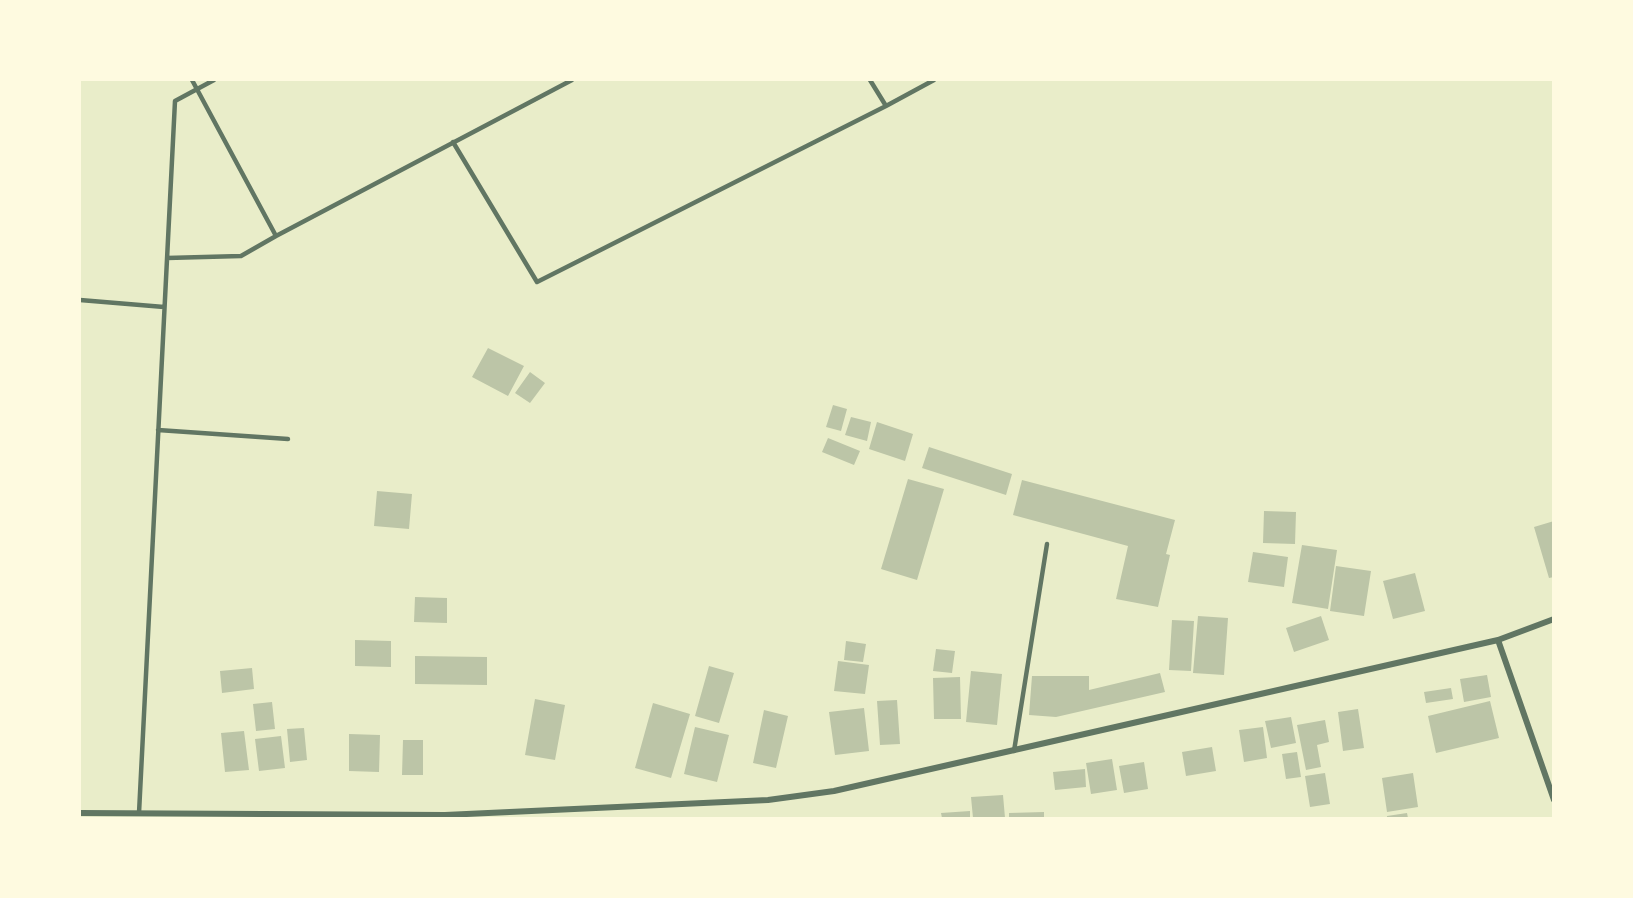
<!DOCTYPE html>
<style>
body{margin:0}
#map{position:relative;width:1633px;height:898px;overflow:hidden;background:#e9edc9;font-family:Signika,sans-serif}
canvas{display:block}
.frame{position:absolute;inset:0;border:81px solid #fefae0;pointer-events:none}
</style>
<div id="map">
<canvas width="1633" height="898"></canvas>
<div class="frame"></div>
</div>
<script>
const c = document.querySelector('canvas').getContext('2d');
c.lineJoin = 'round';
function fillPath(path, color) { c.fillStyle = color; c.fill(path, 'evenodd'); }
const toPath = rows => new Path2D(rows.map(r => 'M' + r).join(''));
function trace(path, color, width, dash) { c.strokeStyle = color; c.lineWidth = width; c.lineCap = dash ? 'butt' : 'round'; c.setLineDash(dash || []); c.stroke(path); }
const building = toPath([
 [488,348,524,366,508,396,472,377],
 [530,372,545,383,530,403,515,393],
 [833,405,847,409,841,431,826,427],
 [851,417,871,422,867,441,845,435],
 [877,422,913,434,905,461,869,449],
 [828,438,860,451,854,465,822,452],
 [929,447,1012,474,1006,495,922,468],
 [908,479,944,489,917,580,881,569],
 [1022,480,1175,520,1166,554,1170,555,1158,607,1116,599,1128,546,1013,515],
 [377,491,412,494,409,529,374,526],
 [1264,511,1296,512,1295,544,1263,543],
 [1554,521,1554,577,1549,578,1534,527],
 [1302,545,1337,550,1328,609,1292,603],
 [1253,552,1288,557,1284,587,1248,582],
 [1336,566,1371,571,1364,616,1330,611],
 [1415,573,1425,611,1393,619,1383,581],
 [415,597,447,598,447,623,414,622],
 [1198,616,1228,618,1224,675,1193,673],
 [1321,616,1329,640,1294,652,1286,628],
 [1172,620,1194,621,1191,671,1169,670],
 [355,640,391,641,391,667,355,666],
 [846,641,866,644,863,662,844,660],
 [936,649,955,651,952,673,933,671],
 [415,656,487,657,487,685,415,684],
 [838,661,869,665,865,694,834,691],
 [709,666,734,673,719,723,695,716],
 [252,668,254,689,222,693,220,671],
 [971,671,1002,674,997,725,966,722],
 [1160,673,1165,692,1056,717,1029,715,1032,676,1089,676,1089,690],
 [1487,675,1491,697,1464,702,1460,679],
 [960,677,961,719,934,719,933,678],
 [1451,688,1453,699,1426,703,1424,692],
 [535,699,565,705,555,760,525,755],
 [897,700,900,744,880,745,877,701],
 [1490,701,1499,738,1436,753,1428,716],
 [272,702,275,729,256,731,253,704],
 [653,703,690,714,671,778,635,768],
 [864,708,869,751,835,755,829,712],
 [1358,709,1364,748,1343,751,1338,712],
 [764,710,788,716,776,768,753,763],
 [1291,717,1296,743,1271,748,1265,721],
 [1325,720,1329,742,1317,745,1321,767,1306,770,1297,725],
 [695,727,729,735,717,782,684,774],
 [1263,727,1267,758,1244,762,1239,730],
 [304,728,307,760,290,762,287,729],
 [244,731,249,770,225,772,221,733],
 [349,734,380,735,379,772,349,771],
 [281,736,285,768,259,771,255,739],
 [403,740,423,740,423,775,402,775],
 [1212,747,1216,771,1186,776,1182,752],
 [1297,752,1301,777,1286,779,1282,754],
 [1112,759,1117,790,1091,794,1086,763],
 [1144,762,1148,789,1124,793,1119,766],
 [1085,769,1086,787,1055,790,1053,772],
 [1325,773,1330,804,1310,807,1305,776],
 [1413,773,1418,807,1387,812,1382,778],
 [1003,795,1005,818,973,818,971,797],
 [970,811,970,818,942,818,941,813],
 [1044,812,1044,818,1009,818,1009,813],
 [1407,813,1408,818,1387,818,1387,816]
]);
const service = toPath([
 [192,80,276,236,572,80],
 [870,80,886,106,934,80],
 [453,142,537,282,886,106],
 [167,258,241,256,276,236],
 [80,300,164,307],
 [158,430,288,439],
 [1014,751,1047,544],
 [139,813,175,101,214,80]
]);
const minor = toPath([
 [1498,640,1554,800],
 [80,813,445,815,768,800,834,791,1498,640,1554,619]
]);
fillPath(building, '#bcc5a7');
trace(service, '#617663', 4.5);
trace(minor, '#617663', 6);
</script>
